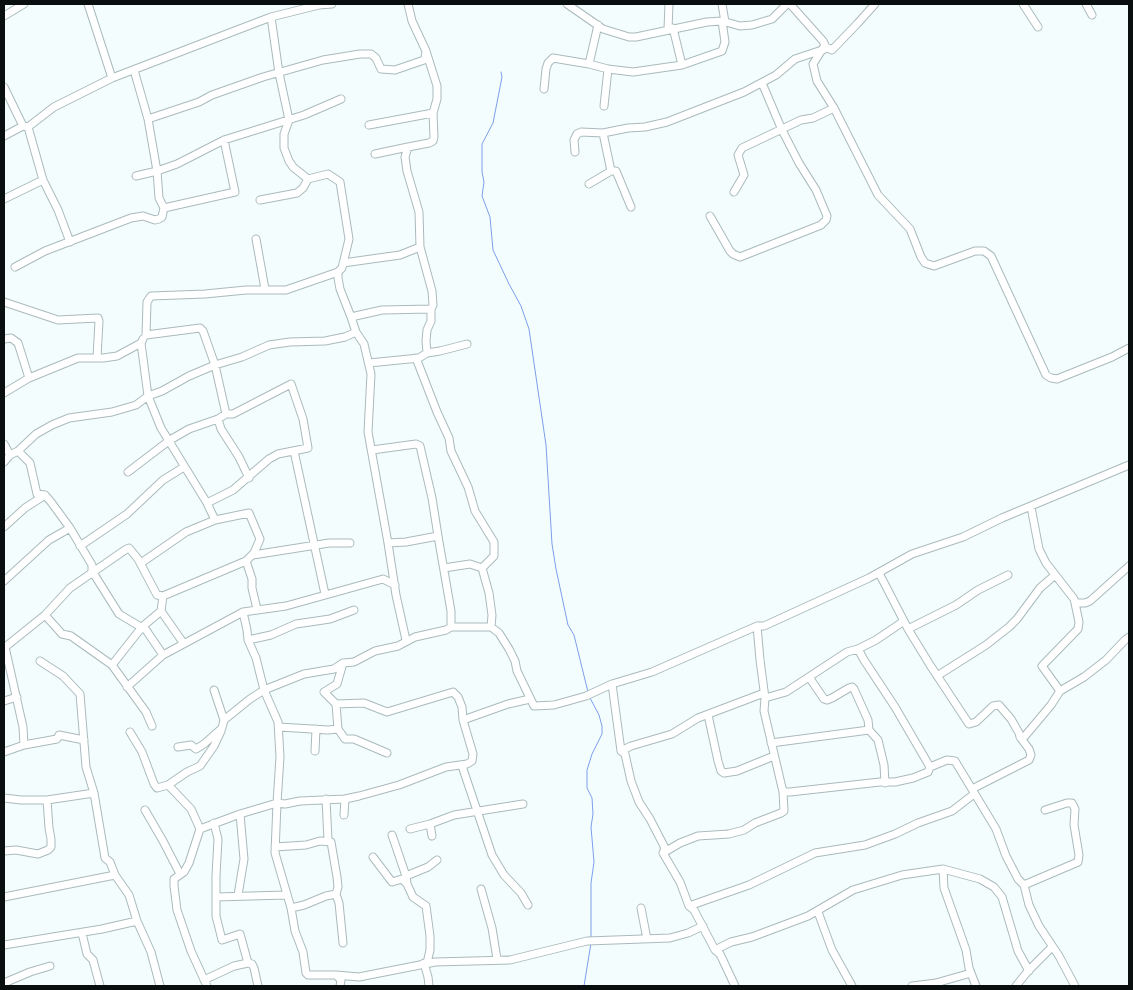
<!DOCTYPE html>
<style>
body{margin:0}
#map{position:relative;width:1133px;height:990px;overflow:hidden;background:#f3fdfe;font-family:"Zilla Slab",serif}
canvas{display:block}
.frame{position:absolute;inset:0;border:5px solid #090f0f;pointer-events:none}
</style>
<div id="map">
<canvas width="1133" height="990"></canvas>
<div class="frame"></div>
</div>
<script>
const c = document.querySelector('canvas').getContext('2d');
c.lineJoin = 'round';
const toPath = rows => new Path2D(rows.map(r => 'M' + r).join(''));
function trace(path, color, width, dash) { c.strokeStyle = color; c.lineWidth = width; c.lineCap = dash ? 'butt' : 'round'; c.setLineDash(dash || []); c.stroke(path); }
const stream = toPath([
 [501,72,502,77,493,123,482,144,482,172,484,182,482,196,490,217,493,250,509,284,521,306,529,329,546,445,552,544,556,569,568,625,574,635,588,692],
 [590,698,599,715,602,726,602,734,592,754,587,770,587,788,592,798,593,814,591,827,594,862,591,883,591,939],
 [584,986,591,943]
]);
const minor = toPath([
 [88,4,112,78,271,17,319,5,332,4],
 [567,4,603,29,629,37,636,37,707,22,722,21,740,26,752,25,772,19,787,4],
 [722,4,725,22],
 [790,4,823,41,825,45,813,64,817,81,834,108,878,195,910,229,921,257,925,263,934,266,975,251,984,251,991,256,1046,375,1051,378,1057,379,1112,357,1129,348],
 [1023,4,1038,27],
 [1086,4,1092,15],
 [4,16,24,4],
 [271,17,279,73,289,120,284,134,284,148,289,161,293,167,308,179,328,174,340,182,349,239,342,268,338,272,338,278,340,289,351,317],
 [673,28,682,65],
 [668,29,669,4],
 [589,64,608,69,633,72,682,65,722,51,725,42,722,21],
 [134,70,148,119,157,171,177,164,224,140,304,115,341,99],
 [4,87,23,126],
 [544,89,546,69,548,63,553,58,589,64,598,25],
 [604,106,608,69],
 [148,119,199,102,212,95,263,77,323,60,360,54,371,54,376,58,381,69,395,70,424,60,425,58,426,51],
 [369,125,433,113],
 [28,127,43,180,58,210,70,242],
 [4,136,23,126,28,127,54,107,112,78],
 [575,152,574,140,577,134,581,132,603,133,628,128,645,127,667,122,744,92,776,75,795,59,828,48,832,50,857,24,875,4],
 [375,154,408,147],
 [611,171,616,171,631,207],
 [589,184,611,171,603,133],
 [734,192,744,175,738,155,742,148,801,120,813,118,834,108],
 [4,199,43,180],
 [260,200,297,193,303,188,308,179],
 [164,208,235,192,224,140],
 [710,216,730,251,733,254,740,257,821,225,826,220,827,216,816,190,799,163,782,130,762,83],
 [256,239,265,289],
 [343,263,400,255,420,247],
 [15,267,45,251,131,218,143,216,155,220,159,219,162,217,164,208,159,198,157,171,136,176],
 [338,272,286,290,246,290,205,294,151,296,147,302,146,335,200,328,203,331,215,365,242,357,269,345,290,342,325,341,345,337,356,332,364,344,371,374,368,432,388,543],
 [4,302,58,320,98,318,99,321,97,358],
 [356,332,351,317,382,310,431,309,433,305,432,291,420,247,419,212,407,171,405,157,408,147,429,143,433,141,434,137,433,113,437,99,437,86,426,51,412,21,408,4],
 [4,339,11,338,18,343,29,378],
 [141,343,148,396,161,428,207,503,215,520],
 [427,353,440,351,467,344],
 [416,358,437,412,449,438,451,451,468,487,475,511,494,542,494,556,482,568],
 [369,363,419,358,427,353,426,341,427,330,431,321,431,309],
 [4,393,29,378,78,358,103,358,117,356,141,343,143,339],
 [218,419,221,429,239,457,249,478],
 [4,444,10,455,18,451,36,434,52,425,69,418,112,412,136,405,148,396,162,391,189,376,215,365,226,414],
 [372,450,416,444,420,446,432,498,438,536],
 [18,451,30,463,37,494,45,495,51,502,70,528],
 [294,451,325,594],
 [4,462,10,455],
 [128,472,170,440,189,429,218,419,226,414,233,414,291,384,303,419,308,448,278,454,269,459,233,490,207,503],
 [1031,507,1039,549,1046,563,1074,599,1075,603,1085,603,1090,601,1129,566],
 [4,527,25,508,45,495],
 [80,546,127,514,163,480,184,467],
 [253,555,329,543,350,543],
 [141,563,186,532,215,520,249,513,260,539,254,553,246,561,252,579,252,588,257,609],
 [444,568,470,564,482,568,489,593,492,615,491,627],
 [879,573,908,629,930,665,969,724,976,722,993,706,999,705,1011,719,1019,733,1020,737,1029,749,1031,755,1029,760,972,789],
 [4,581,49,540,70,528,92,565,92,571,119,614,146,630,163,655],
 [161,611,184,644],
 [45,615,62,634,71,636,112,665,146,712,152,726],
 [908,629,956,605,978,590,1008,575],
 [248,640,271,635,296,624,330,619,354,610],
 [406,640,396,595,388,543,406,542,438,536,451,611,451,627],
 [5,647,23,727,24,745],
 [4,648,45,615,70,588,125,550,129,548,138,559,157,595,163,596,246,561],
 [858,649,876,640,904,621],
 [40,661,63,676,80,694,86,767,94,793,105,858,110,862,115,875,129,895,137,921,151,952,160,986],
 [112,665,142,627,161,611,163,596],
 [937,676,986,645,1009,627,1017,619,1040,588,1055,575],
 [809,677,824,699,827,700,832,698,849,688,852,687,854,689,868,720,869,730,878,740,884,765,885,783],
 [612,684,621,751,625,754,631,781,639,802,650,819,665,848,663,853],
 [127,687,163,655,243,612,286,606,383,579,395,585],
 [214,690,224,720],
 [1060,691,1042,666,1078,629,1079,622,1075,603],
 [765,698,786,692,847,652,858,649,864,660,895,707,930,767],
 [4,701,17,697],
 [336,704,364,703,387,712,453,692,458,697,462,707,463,720,508,704,530,699],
 [708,715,718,761,721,771,724,773,737,771,774,756],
 [279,727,328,730,338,729,345,739,354,739,387,753],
 [338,729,336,704,324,692,337,684,343,663],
 [130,732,142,752,154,784,157,788,168,785,172,789,191,809,200,829,189,863,184,872,174,879,174,886,177,910,191,951,207,986],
 [1020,737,1025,736,1051,705,1060,691,1084,677,1106,660,1125,640,1129,637],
 [771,743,869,730],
 [178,747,191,745,196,749,204,744,222,728,224,720,250,699,264,690,304,674,334,669,343,663,354,662,375,651,398,646,415,637,446,630,451,627,491,627,499,633,509,649,515,661,517,671,534,706,554,705,586,696,612,684,652,672,757,626],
 [315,751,316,729],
 [621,751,631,746,672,734,698,718,764,693],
 [4,752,24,745,57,739,59,735,84,740],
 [462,766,492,855,504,875,521,893,528,905],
 [168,785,187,772,200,766,214,746,221,731],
 [4,798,21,800,47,800,94,793],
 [326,799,328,840],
 [145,810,163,841,180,874],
 [344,815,345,799],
 [214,823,218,839,216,876,216,916,222,940,240,934,248,963],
 [430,824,432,836],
 [200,829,240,814,277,803,280,757,278,722,264,690,256,658,248,640,247,630,243,612],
 [410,829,430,824,454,815,523,804],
 [392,835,406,876,407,884],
 [275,847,306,845,320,841,331,842,337,877,338,887,336,894,326,896,304,905,291,908],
 [4,851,16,850,38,854,48,850,51,847,51,839,49,828,47,800],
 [373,857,392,882,402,879,407,884,413,897,426,906,430,936,430,950,427,963],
 [943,869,944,888,966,950,969,968,976,986],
 [406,876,428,867,437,860],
 [1024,885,1078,862,1079,855,1074,825,1075,809,1072,803,1067,803,1045,810],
 [481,889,492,928,497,959],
 [336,894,339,903,343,943],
 [238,895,244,859,240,814],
 [4,897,115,875],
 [216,897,286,895],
 [689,906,749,885,815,853,865,845,895,834,918,823,952,811,974,794],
 [641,908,647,939],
 [818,912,832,950,852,986],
 [82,933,87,954,93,960,100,986],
 [4,945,102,929,137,921],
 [715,950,731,942,752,937,808,916,853,890,902,875,943,869,980,879,994,887,1002,897,1018,951,1029,971],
 [424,963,428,977,429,986],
 [336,975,308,975,306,973,303,952,295,931,291,908,275,853,277,803,285,804,300,801,345,799,359,796,399,785,446,767,467,764,472,761,473,754,463,720],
 [204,980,234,966,248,963,252,964,254,968,258,986],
 [4,983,30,972,50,966],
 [340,986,341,980,336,975,359,977,435,962,510,960,587,941,670,938,688,933,703,926],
 [735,986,720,954,715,950,694,910,689,906,680,882,663,853,680,843,698,836,729,834,744,830,755,823,781,813,784,811,783,792],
 [912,986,936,983,971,973],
 [1016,986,1028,971,1052,947],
 [1075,986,1059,956,1039,926,1029,905,1024,885,1018,879,1006,856,996,829,955,761,947,760,930,767,928,772,913,778,895,782,880,782,790,792,783,792,764,711,765,698,760,660,757,626,764,626,869,578,912,554,963,537,1002,518,1129,465]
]);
trace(stream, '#7c9eeb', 1);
trace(minor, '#aababc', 9);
trace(minor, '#fff', 7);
</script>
